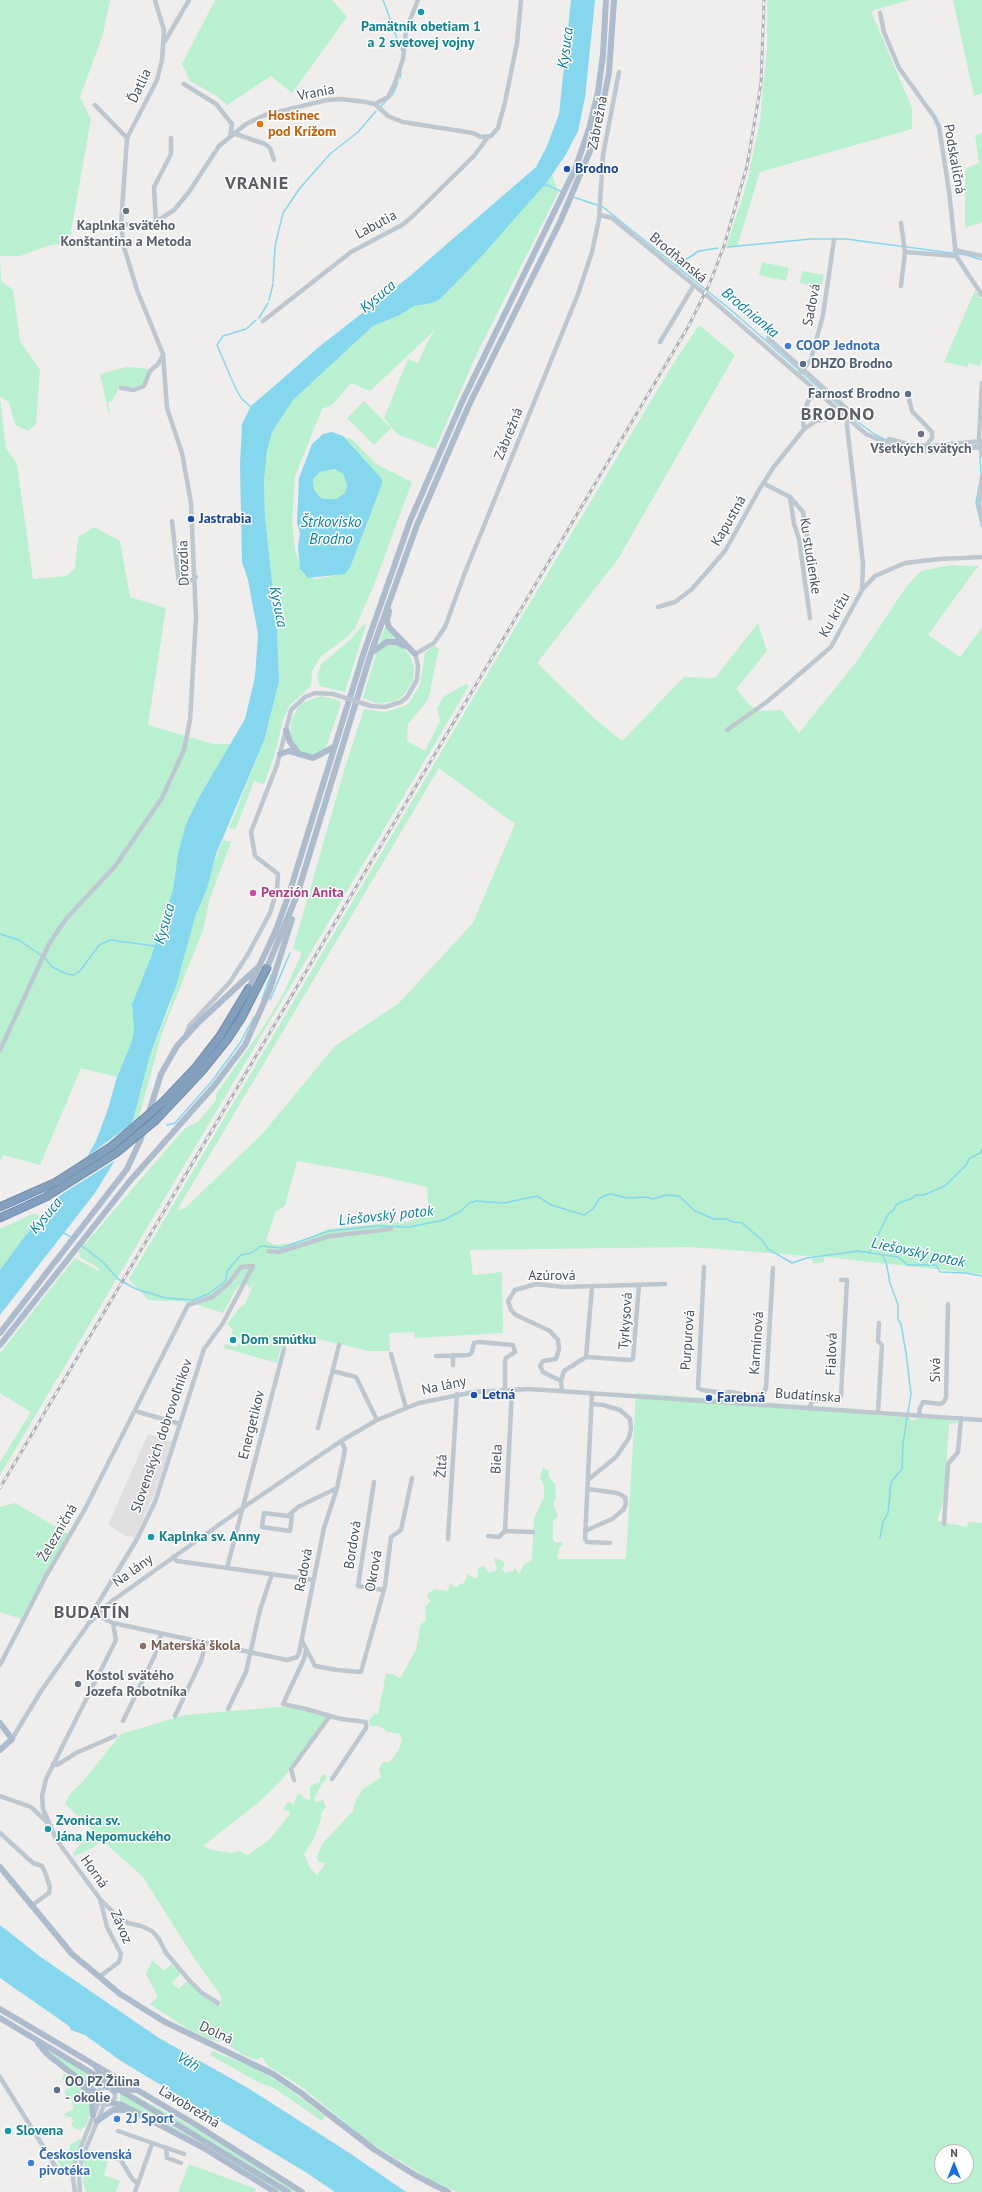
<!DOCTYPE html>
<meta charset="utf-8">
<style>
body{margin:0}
#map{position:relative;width:982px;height:2192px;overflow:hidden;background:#f0eded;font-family:"PT Sans",sans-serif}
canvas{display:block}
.north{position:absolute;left:934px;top:2144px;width:40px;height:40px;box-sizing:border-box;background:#fff;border:1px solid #b5b9bd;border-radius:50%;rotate:0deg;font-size:11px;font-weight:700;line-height:16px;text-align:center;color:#45505b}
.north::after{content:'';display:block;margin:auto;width:14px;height:18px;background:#146ce3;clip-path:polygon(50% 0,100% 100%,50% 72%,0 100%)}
</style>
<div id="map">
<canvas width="982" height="2192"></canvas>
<div class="north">N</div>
</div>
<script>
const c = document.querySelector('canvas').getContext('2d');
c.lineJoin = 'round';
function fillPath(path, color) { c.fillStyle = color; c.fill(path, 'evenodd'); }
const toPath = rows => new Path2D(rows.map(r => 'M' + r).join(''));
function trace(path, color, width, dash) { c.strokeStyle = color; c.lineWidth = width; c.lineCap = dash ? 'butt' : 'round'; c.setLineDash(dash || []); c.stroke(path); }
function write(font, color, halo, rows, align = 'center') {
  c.font = font + ' "PT Sans",sans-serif'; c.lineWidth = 3; c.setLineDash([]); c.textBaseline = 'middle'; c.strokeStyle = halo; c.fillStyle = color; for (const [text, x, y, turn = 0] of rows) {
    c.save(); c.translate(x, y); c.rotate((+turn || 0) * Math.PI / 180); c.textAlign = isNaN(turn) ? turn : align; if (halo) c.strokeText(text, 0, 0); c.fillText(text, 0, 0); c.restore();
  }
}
const education = toPath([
 [148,1434,172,1442,153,1497,135,1538,130,1535,128,1537,108,1525]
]);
const green = toPath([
 [0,0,110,0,103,34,80,97,91,119,69,243,51,245,20,256,0,256,1,281,13,290,20,341,40,370,36,424,28,431,15,425,9,402,0,397],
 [215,0,332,0,347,17,292,93,271,76,227,105,217,96,190,81,182,64],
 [767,0,909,0,871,11,912,108,912,129,760,172,737,247,726,248,747,183,760,121,767,49],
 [953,0,982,0,982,93,974,96],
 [982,133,982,222,965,228,965,169,979,163,975,135],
 [552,174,558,193,478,351,435,449,397,434,384,418,408,359,418,363,429,339,436,329,370,391,351,383,332,405,322,409,295,476,292,522,295,550,304,575,315,579,345,574,350,568,382,484,382,479,343,436,353,440,376,464,412,482,374,585,355,628,346,638,321,656,312,671,311,686,290,705,283,720,275,753,264,784,254,781,238,823,235,829,229,828,264,741,279,682,277,627,265,517,264,481,267,451,272,432,293,400,373,326,400,315,414,306,432,303,481,257],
 [762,262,789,268,786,281,759,275],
 [802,271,824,275,821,287,800,283],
 [975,290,982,299,982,357,980,366,968,363,968,367,944,362],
 [699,325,735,355,618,559,537,663,596,720,622,741,684,677,715,678,758,623,767,651,736,689,755,711,781,710,799,733,857,661,906,587,921,571,951,565,978,566,928,635,960,657,982,627,982,1274,824,1257,824,1262,813,1264,812,1259,821,1257,690,1247,470,1250,473,1275,502,1272,503,1333,415,1338,414,1332,389,1333,390,1351,369,1351,313,1338,289,1337,286,1347,281,1347,277,1363,224,1348,225,1344,236,1347,239,1344,241,1338,231,1335,233,1329,227,1324,241,1306,245,1304,255,1280,250,1288,244,1282,238,1286,223,1313,189,1302,148,1300,129,1279,488,673,675,361],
 [439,768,515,824,473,923,399,1003,335,1046,263,1133,184,1209,177,1210],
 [297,1161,371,1174,427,1187,429,1214,410,1221,328,1229,296,1243,274,1245,266,1240,276,1211,285,1206],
 [127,367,149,369,143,385,129,388,120,386,112,401,108,402,110,414,109,414,100,374],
 [0,398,6,448,17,464,33,579,66,576,75,568,78,537,94,527,120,541,130,597,166,608,148,725,213,744,232,744,198,799,186,824,178,853,173,890,151,957,132,1004,134,1030,132,1041,117,1077,81,1068,40,1165,3,1155,0,1162],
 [364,401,391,428,374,445,347,418],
 [336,469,343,474,347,485,345,493,336,499,322,499,314,490,313,479,320,472],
 [364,624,366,625,345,692,320,686,317,677,321,664,351,639],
 [386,624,397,640,391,639,379,643],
 [390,644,400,646,409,654,414,666,413,681,402,697,395,701,378,704,363,698,376,654,379,649],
 [434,646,439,649,428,700,408,724,407,741,425,751,440,721,437,708,443,697,466,684,469,686,0,1475,0,1462,31,1412,0,1393,0,1353,75,1258,100,1272,97,1267,80,1257,79,1251,185,1128,198,1122,216,1100,216,1094,266,1023,283,994,302,953,293,949,344,771,364,709,385,712,407,705,420,686,425,653],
 [322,696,341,701,340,706,326,747,322,752,311,755,300,752,294,745,290,734,291,721,297,709,302,703,309,700],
 [223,840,231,842,210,898,203,930,162,1033,139,1117,133,1122,150,1055,169,1008,196,914,207,889,211,869],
 [34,1213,42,1217,0,1270,0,1229],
 [636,1393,858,1409,882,1416,908,1417,914,1421,918,1417,926,1417,957,1421,958,1423,949,1424,944,1498,937,1521,967,1527,968,1522,982,1523,982,2192,457,2192,431,2180,368,2141,299,2085,268,2066,262,2057,256,2060,243,2055,224,2042,211,2040,186,2028,150,2004,158,1997,146,1974,152,1960,164,1971,171,1964,181,1973,172,1983,179,1989,187,1981,206,1998,221,2006,221,1996,194,1958,143,1877,102,1840,94,1847,75,1856,73,1853,92,1830,65,1804,69,1795,84,1780,121,1734,185,1715,278,1707,302,1708,333,1715,303,1751,282,1780,259,1802,203,1846,212,1850,231,1853,240,1851,247,1855,251,1853,269,1840,290,1814,289,1811,283,1810,287,1802,294,1804,298,1793,303,1796,303,1798,310,1800,310,1786,320,1782,320,1778,324,1774,327,1776,326,1780,322,1783,314,1799,316,1802,323,1800,326,1807,321,1813,321,1818,314,1839,304,1854,310,1868,317,1875,326,1863,318,1862,317,1856,323,1843,353,1811,356,1800,363,1789,381,1777,379,1769,381,1764,384,1762,390,1762,399,1749,402,1739,400,1734,388,1732,379,1726,370,1726,369,1720,375,1713,378,1714,386,1674,393,1674,400,1678,416,1650,420,1626,426,1620,425,1607,431,1601,427,1597,428,1594,434,1589,448,1591,450,1583,457,1588,458,1585,464,1583,468,1574,476,1579,478,1577,478,1568,484,1566,489,1573,495,1571,497,1568,494,1558,503,1561,505,1564,502,1568,505,1573,513,1571,515,1568,519,1574,524,1564,532,1560,534,1518,544,1497,544,1485,540,1478,543,1468,549,1470,549,1477,555,1484,556,1496,553,1504,558,1516,553,1522,553,1539,555,1542,561,1542,563,1544,559,1548,557,1559,626,1559],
 [942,2152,966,2152,966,2176,942,2176],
 [15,1503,68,1534,21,1619,0,1612,0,1507],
 [42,2046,105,2084,97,2089,81,2080],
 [213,2051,253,2067,282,2084,325,2116,322,2121,274,2088,258,2082,210,2055],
 [63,2073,84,2089,90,2099,90,2114,86,2126,80,2130,75,2129,71,2125,73,2120,72,2117,66,2117,64,2114,73,2109,73,2106,71,2098,68,2099,64,2091,71,2087,67,2079,63,2080,61,2077,64,2076],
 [122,2088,200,2131,297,2192,293,2192],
 [120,2093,169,2124,283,2192,279,2192,206,2147,120,2102],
 [79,2139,82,2140,72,2166,68,2170,62,2169,55,2155,59,2151,62,2153,70,2149,70,2145],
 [94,2149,92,2156,108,2161,104,2175,120,2181,116,2192,86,2192,83,2182,84,2160,87,2151],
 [189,2164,256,2189,255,2192,178,2192]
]);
const water = toPath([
 [571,0,595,0,585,98,578,131,565,156,547,182,481,257,440,299,432,303,414,306,400,315,373,326,293,400,272,432,267,451,264,481,265,517,277,627,279,682,264,741,216,854,207,889,196,914,176,986,150,1055,134,1117,125,1144,95,1193,0,1315,0,1270,22,1240,75,1178,96,1141,108,1109,117,1077,132,1041,134,1030,132,1004,151,957,173,890,178,853,186,824,198,799,245,719,255,677,258,634,248,580,242,562,240,464,242,424,251,406,273,387,320,346,410,276,536,167,547,146,559,114],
 [332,432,343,436,382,479,382,484,350,568,345,574,308,578,300,569,298,547,300,534,297,523,299,478,312,444,323,434],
 [335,469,343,474,347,485,345,493,336,499,322,499,314,490,313,479,320,472],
 [0,1925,42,1958,159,2038,248,2088,351,2154,406,2192,335,2192,307,2173,121,2061,85,2035,71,2030,69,2026,0,1978]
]);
const pier = toPath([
 [135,1121,129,1138,75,1175,84,1159],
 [126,1145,119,1158,56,1198,73,1178]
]);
const stream = toPath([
 [383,0,392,24],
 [393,28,402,51],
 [400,78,401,72],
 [380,107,393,94,398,82],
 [542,186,547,185,562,192],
 [573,197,603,207,731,310,858,422,874,434,890,442,911,447,932,449,978,445],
 [728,247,811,239,846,239,967,255,982,260],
 [676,266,699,251,718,248],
 [273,282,275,246,283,213,300,188,330,154,358,132,376,111],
 [269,300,273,284],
 [259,318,268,303],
 [252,408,241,398,235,387,217,345,223,336,246,329,256,320],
 [980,456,981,474],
 [979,486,976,503,982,527],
 [0,934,19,940,42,956],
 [45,958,52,967,67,974,74,975,80,971,99,945,110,940,155,946],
 [262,999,271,975],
 [270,1000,290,953],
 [167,1125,175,1123,212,1081,240,1043,254,1017],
 [64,1233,71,1237],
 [82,1246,103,1262,118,1279,136,1289,166,1298,193,1300,208,1294,222,1284,226,1280,227,1272,232,1265,241,1255,251,1253,261,1246,281,1248,329,1231,378,1226,409,1227,444,1220,461,1211,469,1203,476,1201,504,1203,537,1196,551,1205,584,1215,593,1209,599,1199,606,1195,611,1194,627,1198,646,1197,653,1199,666,1195,679,1196,695,1211,714,1219,726,1219,733,1222,742,1223,762,1240,768,1249,792,1263,807,1258,858,1251,898,1257,908,1265,936,1265,940,1272,966,1273,982,1276],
 [869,1253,889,1213,893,1211,896,1205,901,1202,911,1199,916,1195,924,1195,945,1186,966,1165,970,1158,980,1153,982,1149],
 [880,1538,883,1522,888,1513,891,1482,902,1469,903,1443,911,1394,906,1353,901,1324,898,1319,898,1305,890,1283,886,1262,883,1256]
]);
const minor = toPath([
 [880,13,884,32,899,68,935,118,939,127,949,191,956,256,982,295],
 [165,41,189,0],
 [184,84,216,104,232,124,230,136],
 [375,104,388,97,395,83,403,59,406,30,418,0],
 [95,105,127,138],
 [233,133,265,144,270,148,274,160],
 [600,215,612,218,711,299,866,434,886,443,908,450,931,452,982,447],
 [156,224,154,187,171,154,171,138],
 [121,225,130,224,142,228,148,227,174,210,189,192,219,146,246,124,265,115,327,100,341,99,366,102,375,104,388,116,403,122,473,133,481,137,491,136,498,128,505,102,517,43,521,0],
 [955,250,982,256],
 [905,252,956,256],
 [901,286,905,252,901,223],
 [263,321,351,252,402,225,413,216,474,156,488,137],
 [768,338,857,418],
 [660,342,694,285],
 [798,375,811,360,823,315,834,240],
 [982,383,979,438,982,456],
 [121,388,134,390,144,386,150,371,158,364,163,355],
 [909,399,912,411,932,432,932,438,926,446],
 [804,429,816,421,827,419,836,409],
 [889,439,912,445,930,446,982,441],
 [982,476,979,504,982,520],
 [763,483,790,497,803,512,807,534,811,576,817,579],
 [790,497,794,524,799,539,810,618],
 [172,521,179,583,187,583,196,577],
 [862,590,875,576,905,563,940,559,982,557],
 [658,607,675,602,692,589,725,551,759,490,773,468,804,429,803,420,808,401,816,391],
 [371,706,385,707,401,702,407,697,417,680,418,665,415,654,434,643,445,627,464,575,578,294,592,252,599,219,603,155,619,72],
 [727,730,768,701,831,647,862,590,863,563,847,426,847,419,852,413],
 [186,1034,190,1025,230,982,248,954,270,913,277,890,278,874,255,856,251,832,277,765,291,710,305,697,315,693,333,694],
 [0,1050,49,944,66,919,116,865,162,798,184,750,190,720,196,618,191,503,182,453,167,408,163,354,137,290,124,247,121,225,127,138,157,80,162,60,164,30,155,0],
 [269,1251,279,1252,330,1236,391,1229],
 [704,1267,698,1388,702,1390,723,1393,730,1392,753,1396,763,1394,766,1388,773,1268],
 [391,1354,406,1408],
 [453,1355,453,1365],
 [436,1356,469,1355,472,1352,474,1343,479,1342,513,1345,515,1352,506,1358,505,1362,505,1389],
 [586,1357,631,1360,633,1359,639,1285],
 [333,1371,356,1377,377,1420],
 [561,1381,543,1372,540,1366,543,1361,556,1359,559,1349,558,1340,550,1331,516,1315,511,1310,508,1301,515,1290,536,1284,564,1287,665,1284],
 [562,1391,561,1381,564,1371,586,1357,592,1287],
 [592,1393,585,1539,587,1542,610,1543],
 [810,1408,812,1400,836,1401,841,1396,847,1280,841,1280],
 [135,1411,180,1424],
 [878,1412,882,1345,878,1341,879,1323],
 [919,1415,920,1408,923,1402,940,1404,944,1402,946,1397,948,1304],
 [318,1428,339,1345],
 [589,1479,616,1457,629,1438,631,1428,630,1419,620,1410,603,1405,592,1404],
 [374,1482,358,1586,383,1590],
 [288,1516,292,1516,290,1531,262,1527,264,1513,288,1516,298,1507,337,1488],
 [944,1524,948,1464,958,1452,961,1418],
 [505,1531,512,1389],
 [585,1531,612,1519,623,1510,626,1504,625,1497,617,1493,588,1489],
 [488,1536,499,1537,505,1531,533,1532],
 [448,1539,457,1394],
 [173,1557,177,1561,314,1580],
 [227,1568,284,1349],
 [113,1623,116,1640,46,1779,42,1796,43,1809,56,1839,100,1899,118,1917,128,1923,141,1926,152,1931,159,1939,166,1953,189,1980,202,1993,218,2003],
 [302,1641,315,1666,337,1670,361,1672,385,1586,391,1537,401,1530,412,1478],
 [306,1650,304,1659,283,1704,306,1709,341,1719,366,1722,366,1728,332,1779],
 [0,1665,46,1576,85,1509,188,1305,212,1297,228,1284,241,1267,253,1266,223,1323,204,1349,155,1502,137,1539,97,1605,97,1615,113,1623,206,1643,287,1660,297,1657,299,1653,324,1528,337,1488,343,1460,345,1449,341,1441],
 [228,1709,246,1672,260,1610,272,1574],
 [175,1716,201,1661,206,1643],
 [123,1721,155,1655,161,1634],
 [12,1739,41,1691,89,1623,112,1601,244,1507,341,1441,377,1420,419,1403,474,1392,529,1389,982,1420],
 [53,1764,57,1765,76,1753,115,1736],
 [294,1780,291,1769,330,1716],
 [0,1796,31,1807,48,1823],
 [0,1833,33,1863,42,1866,45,1872,50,1887,49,1893,31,1906],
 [99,1977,119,1962,121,1954,107,1927,100,1899],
 [0,2077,57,2169,64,2173,79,2174],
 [118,2131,184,2154],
 [166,2147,167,2158,181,2163],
 [120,2159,122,2154,116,2152,114,2158,120,2159,133,2180,138,2183],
 [75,2192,73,2179,75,2162,98,2104,97,2097,98,2092,102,2088,107,2087,115,2093,115,2098,110,2104,104,2105,98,2100],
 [80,2192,79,2174,82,2158,104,2105],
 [135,2192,152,2144]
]);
const major = toPath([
 [389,611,387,621,389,627,415,654],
 [371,653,387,642,396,642,405,646],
 [286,730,290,742,298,753],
 [280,754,289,751,313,758,334,747],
 [267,968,297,895,371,653,417,525,469,405,560,222,590,151,601,113,609,73,614,0],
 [249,988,276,930,289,894,364,652,410,521,462,402,575,169,589,129,598,92,603,55,606,0],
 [0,1333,127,1169,140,1141,161,1074,177,1046,199,1022,257,968],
 [0,1345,129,1182,214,1086,245,1045,270,989,292,919],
 [0,1723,12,1739,0,1750],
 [0,1867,72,1954,120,1994,165,2022,273,2074,301,2093,375,2150,415,2175,448,2192],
 [0,2009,193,2123,302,2192],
 [0,2018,80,2066],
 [38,2043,47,2054,98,2094],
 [96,2067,105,2080,107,2087],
 [83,2086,92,2099,93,2115],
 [114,2091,120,2089,134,2090],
 [112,2103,122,2105,202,2147,275,2192],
 [143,2104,288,2192],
 [97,2121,113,2110,128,2110]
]);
const highway = toPath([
 [162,1103,196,1067,220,1036,249,988],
 [156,1120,202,1071,227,1040,242,1017,267,968],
 [0,1207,56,1182],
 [0,1218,46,1197]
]);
const rail = toPath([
 [0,1488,688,327,709,285,724,246,747,166,761,84,764,0]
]);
const minorBridge = toPath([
 [333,694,371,706]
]);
const majorBridge = toPath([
 [80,2066,143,2104]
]);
const highwayBridge = toPath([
 [56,1182,112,1146,162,1103],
 [46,1197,116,1153,156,1120]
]);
const markers = [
 [421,12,4,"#0f9aa8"],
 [260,124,4,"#e8710a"],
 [567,169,4,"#1a4fb4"],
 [126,211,4,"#6b7280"],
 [788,346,4,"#3f7fe0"],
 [803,364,4,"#5c6f8a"],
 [908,394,4,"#5c6f8a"],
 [921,434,4,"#6b7280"],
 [191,519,4,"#1a4fb4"],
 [253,893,4,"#d1479c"],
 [233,1340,4,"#0f9aa8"],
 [474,1395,4,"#1a4fb4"],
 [709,1398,4,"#1a4fb4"],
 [151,1537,4,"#0f9aa8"],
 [143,1646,4,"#8d6e63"],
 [78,1684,4,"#6b7280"],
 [48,1829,4,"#0f9aa8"],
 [57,2090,4,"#5c6f8a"],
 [117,2119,4,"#3f7fe0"],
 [8,2131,4,"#0f9aa8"],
 [31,2163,4,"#3f7fe0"]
];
const cultureNames = [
 ["Pamätník obetiam 1",421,27,"center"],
 ["a 2 svetovej vojny",421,43,"center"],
 ["Dom smútku",241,1340],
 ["Kaplnka sv. Anny",159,1537],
 ["Zvonica sv.",56,1821],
 ["Jána Nepomuckého",56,1837],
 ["Slovena",16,2131]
];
const streetNames = [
 ["Ďatlia",140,86,-65],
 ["Vrania",316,93,-11],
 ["Zábrežná",598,123,-79],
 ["Podskaličná",954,159,80],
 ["Labutia",376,225,-28],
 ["Brodňanská",678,258,40],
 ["Sadová",812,305,-79],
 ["Zábrežná",509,434,-68],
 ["Kapustná",729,521,-60],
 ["Ku studienke",810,556,81],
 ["Drozdia",184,563,-92],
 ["Ku krížu",835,615,-61],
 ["Azúrová",552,1276],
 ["Tyrkysová",626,1321,-86],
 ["Purpurová",688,1340,-86],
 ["Karmínová",757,1343,-86],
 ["Fialová",832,1354,-88],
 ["Sivá",936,1370,-89],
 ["Na lány",444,1386,-12],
 ["Budatínska",808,1396,4],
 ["Energetikov",252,1425,-76],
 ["Slovenských dobrovoľníkov",162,1436,-71],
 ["Biela",497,1459,-87],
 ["Žltá",442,1466,-86],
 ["Železničná",58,1533,-60],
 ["Bordová",353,1545,-81],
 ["Radová",304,1570,-79],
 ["Na lány",133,1571,-36],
 ["Okrová",374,1571,-80],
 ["Horná",94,1872,55],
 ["Závoz",121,1927,67],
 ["Dolná",216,2033,25],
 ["Ľavobrežná",189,2107,31]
];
const foodNames = [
 ["Hostinec",268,116],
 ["pod Krížom",268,132]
];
const transitNames = [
 ["Brodno",575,169],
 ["Jastrabia",199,519],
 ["Letná",482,1395],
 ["Farebná",717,1398]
];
const worshipNames = [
 ["Kaplnka svätého",126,226],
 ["Konštantína a Metoda",126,242],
 ["Všetkých svätých",921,449],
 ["Kostol svätého",86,1676,"left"],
 ["Jozefa Robotníka",86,1692,"left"]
];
const shopNames = [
 ["COOP Jednota",796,346],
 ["2J Sport",125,2119],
 ["Československá",39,2155],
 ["pivotéka",39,2171]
];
const serviceNames = [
 ["DHZO Brodno",811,364],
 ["Farnosť Brodno",900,394,"right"],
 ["OO PZ Žilina",65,2082],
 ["- okolie",65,2098]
];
const hotelNames = [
 ["Penzión Anita",261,893]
];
const educationNames = [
 ["Materská škola",151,1646]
];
const waterNames = [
 ["Kysuca",566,48,-82],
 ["Kysuca",378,297,-40],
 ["Brodnianka",750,313,40],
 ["Štrkovisko",331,523],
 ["Brodno",331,540],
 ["Kysuca",278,607,79],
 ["Kysuca",165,924,-74],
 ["Kysuca",46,1216,-50],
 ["Liešovský potok",386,1216,-6],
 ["Liešovský potok",918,1253,12],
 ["Váh",188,2062,30]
];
const districtNames = [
 ["VRANIE",257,184],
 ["BRODNO",838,415],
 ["BUDATÍN",92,1613]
];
fillPath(education, '#e1dedf');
fillPath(green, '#b9f0cf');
fillPath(water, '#85d7ee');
fillPath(pier, '#f0eded');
trace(stream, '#85d7ee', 1.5);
trace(highway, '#6e8aaa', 9);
trace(minor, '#bdc7d0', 4.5);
trace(major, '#acbccd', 6);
trace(highway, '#839fbe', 7);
trace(rail, '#afb2b8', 3);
trace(rail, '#fff', 1.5, [4.5]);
trace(highwayBridge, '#6e8aaa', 9, []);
trace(minorBridge, '#bdc7d0', 4.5);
trace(majorBridge, '#acbccd', 6);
trace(highwayBridge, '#839fbe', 7);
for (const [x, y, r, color] of markers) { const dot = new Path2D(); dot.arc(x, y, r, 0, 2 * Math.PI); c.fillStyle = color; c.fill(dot); trace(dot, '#fff', 1.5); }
write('bold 14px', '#0d838f', '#fff', cultureNames, 'left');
write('14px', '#45505b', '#fff', streetNames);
write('bold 14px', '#c56008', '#fff', foodNames, 'left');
write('bold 14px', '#164399', '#fff', transitNames, 'left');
write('bold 14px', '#5b616d', '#fff', worshipNames);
write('bold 14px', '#366cbe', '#fff', shopNames, 'left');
write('bold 14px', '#4e5e75', '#fff', serviceNames, 'left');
write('bold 14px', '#b23c85', '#fff', hotelNames, 'left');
write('bold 14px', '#785e54', '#fff', educationNames, 'left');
write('italic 15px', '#0880a3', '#fff', waterNames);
c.letterSpacing = '1px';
write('bold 18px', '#5a5d62', '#fff', districtNames);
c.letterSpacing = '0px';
</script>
